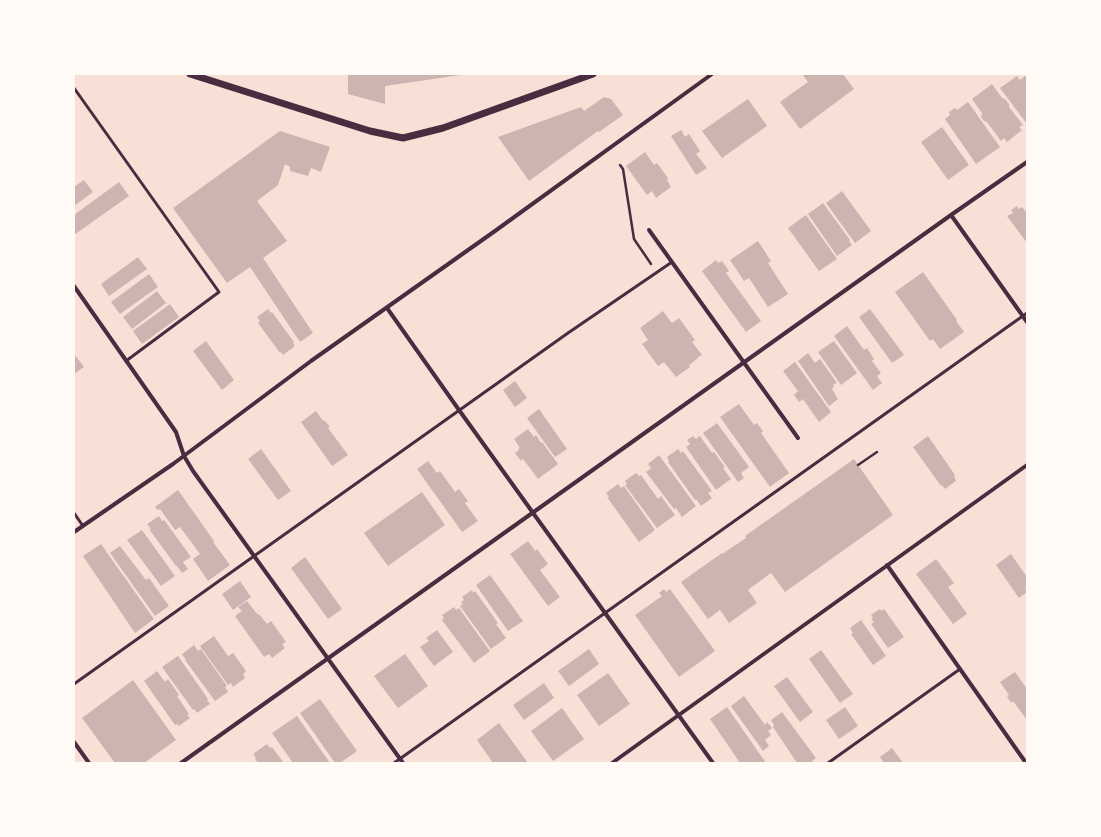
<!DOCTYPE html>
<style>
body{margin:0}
#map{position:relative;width:1101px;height:837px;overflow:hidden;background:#f7e1d7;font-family:Roboto,sans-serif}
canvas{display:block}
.frame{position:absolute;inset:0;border:75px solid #fffaf5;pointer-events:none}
</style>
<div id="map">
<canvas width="1101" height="837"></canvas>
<div class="frame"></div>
</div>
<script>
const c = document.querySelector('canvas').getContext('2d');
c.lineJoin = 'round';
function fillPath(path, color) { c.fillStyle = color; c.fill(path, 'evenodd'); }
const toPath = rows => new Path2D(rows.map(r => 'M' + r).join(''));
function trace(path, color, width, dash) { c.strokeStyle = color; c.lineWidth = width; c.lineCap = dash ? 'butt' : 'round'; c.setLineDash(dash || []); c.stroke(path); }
const building = toPath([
 [348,74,461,74,461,75,385,86,385,104,348,94],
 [802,74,843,74,854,89,800,129,780,102,808,82],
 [1017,76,1020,80,1025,76,1027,78,1027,124,1000,88],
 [992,84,1002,98,1005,99,1009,104,1009,107,1023,125,1019,127,1022,130,1007,142,1004,138,1001,141,987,122,984,121,981,117,982,113,972,99],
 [604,97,611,99,623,115,599,132,598,131,529,181,498,137,581,107,584,111],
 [748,99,767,126,722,158,702,131],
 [968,102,1000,147,976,164,945,119,950,115,949,112,955,108,957,110],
 [942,127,969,165,948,180,921,142],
 [681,130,685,137,689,134,700,151,696,154,707,168,696,175,671,136],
 [280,131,330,147,321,172,311,168,308,176,290,171,290,167,285,164,278,185,257,201,287,241,263,258,313,333,300,342,250,267,227,283,173,208],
 [645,152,654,165,657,163,668,178,667,180,671,187,656,198,652,191,647,195,626,166],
 [84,180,93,192,74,206,74,187],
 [119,182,129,196,74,235,74,215],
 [842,191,871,231,855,243,826,203],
 [823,203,850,240,849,241,852,245,837,256,808,214],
 [1017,206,1019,209,1022,207,1027,213,1027,243,1007,216,1013,213,1011,210],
 [806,215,837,259,819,271,788,228],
 [758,241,771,261,768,263,788,294,768,307,749,278,744,281,730,260],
 [138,257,147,269,109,296,101,284],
 [716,260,718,263,722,261,729,271,726,273,761,321,746,332,702,271],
 [923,272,957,320,956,321,964,332,940,349,933,339,930,341,895,292],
 [149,274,158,287,120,314,111,302],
 [157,291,166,303,132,329,123,317],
 [170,304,179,317,142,344,133,331],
 [268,309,271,313,272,312,294,342,293,343,295,346,283,355,281,352,280,353,258,323,260,321,257,317],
 [870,309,904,355,892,363,859,317],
 [663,311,672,323,679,318,695,340,692,342,702,355,698,357,698,358,689,365,690,367,676,377,664,362,658,366,642,344,648,340,640,328],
 [847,326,864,350,867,348,874,359,872,361,881,373,877,376,882,383,873,390,834,336],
 [206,341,234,380,222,390,193,351],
 [834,341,857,373,841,385,818,352],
 [808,353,815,363,820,359,837,383,833,385,834,387,832,389,838,399,829,406,798,361],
 [75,355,84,367,74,374,74,356],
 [795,362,831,412,819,422,803,399,799,402,794,395,798,391,783,371],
 [515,381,527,398,515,407,503,390],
 [739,404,754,425,757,423,763,431,761,433,789,473,770,487,720,417],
 [539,409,567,449,555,457,527,418],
 [316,411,323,421,324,420,330,427,328,428,348,455,332,466,301,422],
 [717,423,749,467,741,473,744,478,738,482,703,433],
 [528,429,534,437,536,435,541,443,542,442,558,464,538,479,523,459,521,461,515,453,519,450,518,449,520,448,514,439],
 [693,436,696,439,700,436,712,453,714,452,725,467,723,468,731,479,716,490,686,447,690,444,687,440],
 [928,436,955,475,954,476,956,481,945,489,942,485,941,486,913,447],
 [261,449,291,491,278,500,248,459],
 [678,449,681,453,683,451,712,491,708,493,712,498,701,506,696,499,695,500,668,462,669,461,667,457],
 [659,455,696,506,682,517,676,508,674,509,646,472,651,468,648,464],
 [854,459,893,515,785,592,771,573,748,590,757,603,729,623,720,610,708,619,681,582,722,553,722,554,746,538,745,536],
 [428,461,437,473,440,471,455,492,459,489,468,501,465,503,478,521,462,532,417,469],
 [636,473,639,476,641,475,658,499,661,496,675,515,657,528,625,485,627,484,625,481],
 [618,484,621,488,624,486,655,530,639,542,607,497,609,497,606,493],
 [178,490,214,541,213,542,230,565,208,581,193,559,200,554,180,527,175,530,160,509,158,510,155,507],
 [422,492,445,525,388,566,364,533],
 [159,516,162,521,164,520,165,521,191,557,183,562,188,569,182,573,176,565,176,566,149,529,151,529,147,524],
 [142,530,175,576,161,586,127,540],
 [528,541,535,551,537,549,548,564,540,570,560,597,548,606,510,554],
 [101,544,154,619,135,633,83,556],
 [120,546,146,580,149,578,169,606,155,616,110,553],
 [1011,554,1027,577,1027,585,1025,587,1027,590,1027,592,1019,598,996,565],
 [305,557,342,609,328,619,291,568],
 [936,559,954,583,948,587,967,614,953,624,916,574],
 [490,575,523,621,508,631,476,585],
 [240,581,251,597,233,610,222,594],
 [664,589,666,592,670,589,715,651,679,677,635,615,662,596,659,593],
 [472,590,473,593,475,591,498,623,496,624,506,638,491,649,460,606,463,604,461,602,464,600,462,597],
 [247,601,258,615,259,614,267,624,271,621,286,642,282,644,285,648,272,658,269,654,264,657,235,616,242,611,238,607],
 [454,607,456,610,459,608,490,651,474,663,442,620,444,618,442,615],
 [880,609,881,611,884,609,904,637,888,648,871,624,874,622,871,619,873,618,871,615],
 [861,620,886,656,873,665,851,634,853,633,850,628],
 [437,630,453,652,434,666,420,647,429,641,426,638],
 [214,636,228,656,233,653,246,671,243,674,245,678,233,687,231,683,228,685,200,646],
 [194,645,198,651,201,649,227,686,225,687,228,692,215,701,185,660,186,660,182,654],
 [589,649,599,664,569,686,558,671],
 [821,650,853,694,840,703,809,659],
 [405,654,428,686,398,708,374,676],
 [178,656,208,699,207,700,210,704,197,713,194,709,193,710,162,667],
 [157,671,165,682,168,679,179,695,177,696,189,714,187,715,190,718,179,726,177,724,175,725,144,681],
 [1015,672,1027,689,1027,720,1013,701,1011,703,1007,696,1009,695,1000,682],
 [608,673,630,704,599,726,577,695],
 [787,677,813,712,800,722,774,686],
 [133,680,176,740,144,763,115,763,82,718],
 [544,683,554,698,524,720,513,705],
 [744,696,765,725,767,722,772,728,768,731,771,735,765,740,769,746,763,751,731,706],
 [320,699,357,751,340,763,335,763,300,713],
 [727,707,766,763,740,763,710,719],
 [845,707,858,726,839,739,826,720],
 [562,708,584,739,553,761,531,731],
 [782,712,816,758,810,763,797,763,773,727,774,725,771,720],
 [297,716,330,763,293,763,272,733],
 [499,723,528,763,493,763,477,740],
 [267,744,270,748,272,747,284,763,258,763,255,759,256,758,253,754],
 [892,748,903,763,884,763,880,757]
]);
const path = toPath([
 [620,165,623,169,634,239,651,264],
 [858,465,877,452]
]);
const service = toPath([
 [74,88,219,292,126,361],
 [74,513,83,526],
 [74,684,568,333,672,262],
 [394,763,1027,313],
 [828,763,960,669]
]);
const minor = toPath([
 [951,215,1027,322],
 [649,230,798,438],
 [74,286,176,432,184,456,193,471,403,763],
 [387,308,459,410,713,763],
 [74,532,173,464,311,361,495,231,712,74],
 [887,565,1026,763],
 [74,742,89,763],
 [181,763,951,215,1027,162],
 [612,763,1027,465]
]);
const tertiary = toPath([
 [190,74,370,131,403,138,443,128,593,74]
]);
fillPath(building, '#ccb4b1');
trace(path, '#4a2c40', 2.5);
trace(service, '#4a2c40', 3);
trace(minor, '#4a2c40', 4);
trace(tertiary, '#4a2c40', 7);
</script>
